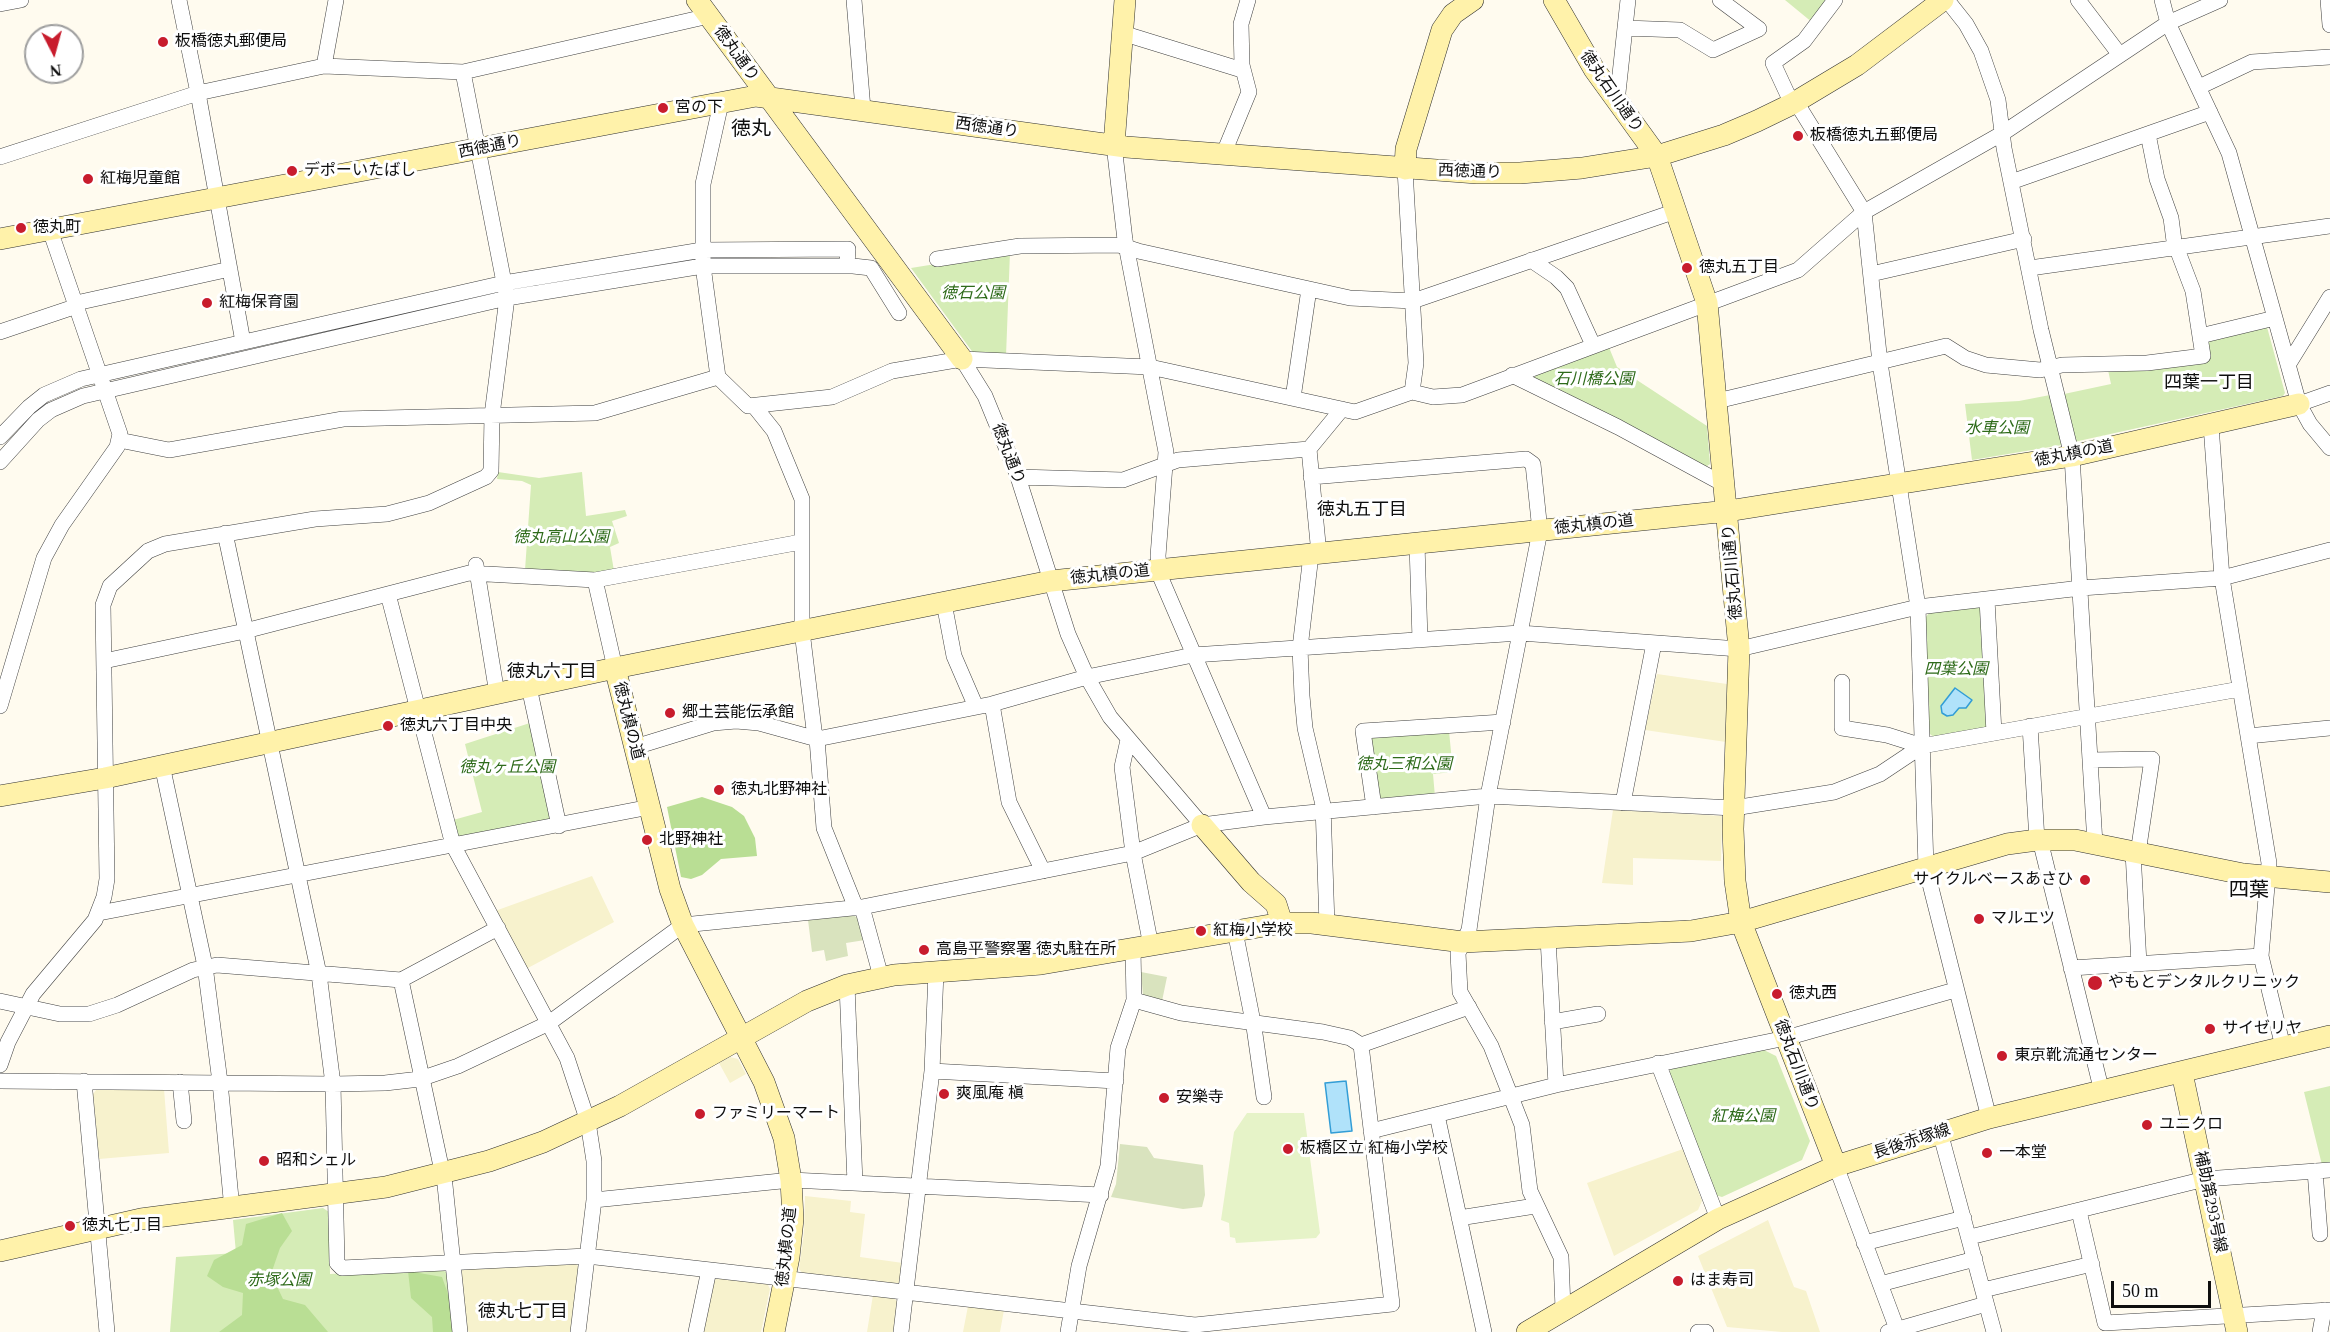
<!DOCTYPE html>
<meta charset="utf-8">
<style>
body{margin:0}
#map{position:relative;width:2330px;height:1332px;overflow:hidden;background:#fffbef;font-family:"Times New Roman",serif}
canvas{display:block}
.north{position:absolute;left:24px;top:24px;width:60px;height:60px;box-sizing:border-box;background:#fff;border:2px solid #9f9f9f;border-radius:50%;rotate:174deg;font-size:16px;font-weight:700;line-height:24px;text-align:center;color:#0e0e0e}
.north::after{content:'';display:block;margin:auto;width:21px;height:27px;background:#c81c2d;clip-path:polygon(50% 0,100% 100%,50% 72%,0 100%)}
.scale{position:absolute;left:2111px;top:1281px;width:100px;height:27px;box-sizing:border-box;border:3px solid #0e0e0e;border-top:0;padding-left:8px;font-size:18px;line-height:21px;white-space:nowrap;color:#0e0e0e;-webkit-text-stroke:4px #fff;paint-order:stroke}
</style>
<div id="map">
<canvas width="2330" height="1332"></canvas>
<div class="north">N</div>
<div class="scale">50 m</div>
</div>
<script>
const c = document.querySelector('canvas').getContext('2d');
c.lineJoin = 'round';
function fillPath(path, color) { c.fillStyle = color; c.fill(path, 'evenodd'); }
const toPath = rows => new Path2D(rows.map(r => 'M' + r).join(''));
function trace(path, color, width, dash) { c.strokeStyle = color; c.lineWidth = width; c.lineCap = dash ? 'butt' : 'round'; c.setLineDash(dash || []); c.stroke(path); }
function write(font, color, halo, rows, align = 'center') {
  c.font = font + ' "Times New Roman","Noto Sans JP",serif'; c.lineWidth = 6; c.setLineDash([]); c.textBaseline = 'middle'; c.strokeStyle = halo; c.fillStyle = color; for (const [text, x, y, turn = 0] of rows) {
    c.save(); c.translate(x, y); c.rotate((+turn || 0) * Math.PI / 180); c.textAlign = isNaN(turn) ? turn : align; if (halo) c.strokeText(text, 0, 0); c.fillText(text, 0, 0); c.restore();
  }
}
const farmland = toPath([
 [1657,674,1727,684,1726,742,1645,730],
 [1613,810,1722,816,1721,861,1633,858,1633,885,1602,883],
 [592,876,614,922,526,969,495,911],
 [730,1057,738,1059,746,1074,730,1083,719,1063],
 [97,1089,164,1089,169,1153,99,1159,93,1094],
 [1683,1149,1702,1201,1698,1210,1614,1256,1587,1183],
 [805,1196,851,1201,850,1212,865,1214,860,1257,903,1263,901,1282,895,1286,805,1276,799,1269,804,1232],
 [1768,1220,1794,1287,1806,1291,1820,1332,1782,1332,1727,1327,1698,1256],
 [574,1262,580,1268,572,1332,469,1332,464,1327,459,1274,465,1267],
 [719,1277,767,1283,770,1289,761,1332,703,1332,713,1281],
 [873,1295,894,1298,899,1304,895,1332,867,1332],
 [968,1306,1004,1310,1000,1332,963,1332]
]);
const green = toPath([
 [1785,0,1830,0,1813,23],
 [1010,252,1006,356,974,354,911,268],
 [2267,327,2285,393,2283,396,2074,442,2064,394,2111,384,2108,370,2134,370,2205,346,2210,339],
 [1608,345,1617,367,1707,426,1710,464,1704,468,1534,381,1536,373],
 [2050,395,2062,445,1972,460,1965,404,2019,401],
 [498,472,539,478,582,472,586,516,625,510,627,516,612,521,619,543,610,547,614,571,590,575,525,570,531,485,522,481,497,479],
 [1978,606,1984,612,1989,722,1985,728,1934,737,1927,732,1925,618,1929,613],
 [533,722,553,814,548,821,463,838,456,834,453,820,482,812,465,744],
 [1449,731,1453,772,1433,774,1435,797,1383,801,1377,797,1369,742,1375,736],
 [1762,1049,1776,1056,1810,1141,1802,1160,1722,1197,1715,1195,1669,1075,1671,1068],
 [2330,1086,2330,1164,2322,1165,2304,1092],
 [323,1208,329,1212,330,1274,441,1268,448,1274,454,1332,170,1332,176,1257,236,1253,233,1220]
]);
const forest = toPath([
 [702,797,732,807,744,816,755,838,757,856,721,859,702,875,691,879,681,877,667,807],
 [282,1213,292,1231,280,1248,271,1274,283,1299,305,1305,328,1332,219,1332,242,1315,243,1293,223,1287,207,1276,214,1260,242,1245,246,1224],
 [408,1271,442,1277,454,1311,456,1332,433,1332,432,1317,411,1298]
]);
const cemetery = toPath([
 [853,915,859,919,865,940,846,943,848,956,826,961,824,950,812,952,808,920],
 [1141,972,1167,977,1162,1001,1143,995],
 [1120,1144,1147,1147,1154,1158,1203,1165,1205,1195,1202,1207,1183,1209,1111,1197,1116,1184]
]);
const pitch = toPath([
 [1247,1113,1304,1113,1320,1233,1316,1238,1236,1243,1235,1238,1230,1237,1229,1223,1221,1220,1234,1132]
]);
const water = toPath([
 [1955,688,1972,700,1966,708,1959,708,1953,715,1947,716,1942,713,1941,706,1955,688],
 [1346,1081,1352,1131,1331,1133,1325,1083,1346,1081]
]);
const street = toPath([
 [179,0,198,93,243,342],
 [854,0,863,109],
 [1947,0,1966,24,1981,51,1998,100,2004,148,2041,330,2072,456,2095,844],
 [2078,0,2120,55],
 [2162,0,2168,23,2229,153,2299,404,2310,424,2330,448],
 [2328,0,2330,25],
 [0,4,21,0],
 [1625,28,1680,30,1713,50,1759,29,1720,0],
 [1122,33,1242,70],
 [324,66,336,0],
 [2199,87,2252,62,2330,57],
 [1617,102,1628,0],
 [1796,102,1864,212,1880,363,1918,607,1926,868,1989,1118],
 [721,103,703,184,703,266,718,377,748,406,832,397,892,371,962,359,1150,367,1355,412,1412,392,1433,397,1462,395,1798,270,1864,212,2003,133,2168,23,2220,0],
 [1792,104,1773,63,1804,41,1835,0],
 [1114,145,1125,240,1166,452,1158,556,1160,576,1264,817],
 [1223,155,1249,92,1242,65,1241,24,1248,0],
 [0,157,198,93,324,66,463,72,709,16],
 [1405,169,1416,363,1412,392],
 [2011,182,2210,112],
 [937,259,1020,246,1119,245,1138,251,1350,298,1413,301,1676,211],
 [1531,260,1556,277,1567,288,1593,345],
 [2030,268,2330,226],
 [1871,274,2024,239],
 [76,303,230,269],
 [0,332,77,306],
 [2200,336,2275,318],
 [962,359,985,396,1017,474,1068,634,1087,677,1110,717,1202,825],
 [2288,365,2330,297],
 [1512,375,1618,427,1725,485],
 [1293,398,1309,289],
 [1717,401,1946,346,1965,358,1986,365,2040,370,2062,365,2147,363,2203,356,2193,291,2174,241,2171,218,2157,179,2148,134],
 [2299,404,2330,393],
 [754,406,774,431,802,499,802,631,815,738],
 [2211,425,2222,578,2269,863,2261,956,2283,1047],
 [0,437,29,407,44,395,81,379,504,283,702,250,848,249,847,265],
 [119,440,169,450,343,419,595,413,718,377],
 [1309,449,1319,554],
 [0,462,38,420,51,410,83,396,507,298,703,266,853,266,871,268,899,313],
 [1018,477,1123,480,1178,460,1309,449,1342,409],
 [1311,477,1526,459,1533,464,1540,531,1488,796,1469,930,1458,953,1460,992,1491,1046,1522,1125,1530,1191,1561,1257,1563,1309],
 [225,533,319,974,333,1084,337,1263,342,1268,587,1256,1195,1325,1392,1304,1361,1045,1469,1007],
 [1417,544,1420,640],
 [1311,555,1300,648,1302,696,1305,728,1323,805,1327,925],
 [476,565,497,694],
 [595,580,615,668],
 [388,594,453,845,567,1058,588,1122,594,1161,594,1200,578,1332],
 [1987,599,1994,733],
 [944,603,954,656,976,707],
 [104,661,245,631,469,573,595,580,801,542],
 [1842,682,1842,728,1887,735,1922,746],
 [529,687,559,826],
 [992,704,1009,802,1043,871],
 [0,706,44,558,62,525,117,447,120,434,50,230],
 [2030,726,2037,840],
 [2248,736,2330,728],
 [817,739,824,828,856,908],
 [1128,740,1122,767,1133,853,1151,946],
 [635,747,713,723,736,721,759,723,817,739,992,704,1087,677,1193,655,1520,633,1739,649,1918,607,2081,588,2222,578,2330,550],
 [2091,760,2152,759,2138,853],
 [162,765,205,966,220,1082,232,1209],
 [1623,803,1654,643],
 [1374,807,1363,731,1503,722],
 [2040,840,2102,1092],
 [2133,852,2139,964],
 [862,907,881,977],
 [99,913,650,807],
 [1235,931,1254,1027,1264,1097],
 [1548,938,1556,1085],
 [2071,968,2261,956],
 [401,980,445,1185,460,1332],
 [847,985,855,1183],
 [1134,1000,1181,1013,1323,1032,1350,1038,1361,1045],
 [0,1001,60,1014,89,1014,117,1005,193,970,217,965,401,980,498,928],
 [1552,1022,1598,1014],
 [1658,1063,1718,1219],
 [0,1065,8,1042,33,994,95,920,104,897,107,879,103,605,110,586,148,551,165,544,315,519,387,514,429,503,486,477,491,471,492,415,507,298,463,72],
 [932,1071,1116,1081],
 [0,1081,333,1084,385,1083,420,1079,458,1066,549,1023,683,925,862,907,1133,853,1202,825,1264,817,1488,796,1734,808,1834,792,1880,774,1922,746,2240,689],
 [84,1081,107,1332],
 [180,1082,184,1121],
 [1437,1115,1484,1332],
 [1371,1131,1556,1085,1786,1038,1955,990],
 [1940,1132,1994,1332],
 [1836,1166,1897,1329],
 [2315,1171,2320,1234],
 [594,1200,791,1180,1101,1195],
 [2079,1211,2105,1323,2330,1310],
 [1459,1218,1535,1206],
 [1970,1237,2205,1179,2330,1170],
 [1864,1243,1964,1218],
 [1880,1284,1975,1259],
 [1983,1290,2092,1264],
 [696,1332,709,1270],
 [901,1332,932,1071,936,972],
 [1068,1332,1079,1266,1108,1166,1118,1048,1134,1000,1133,949],
 [1698,1332,1706,1332],
 [1888,1332,1986,1304],
 [2320,1332,2324,1310]
]);
const secondary = toPath([
 [697,0,962,359],
 [1554,0,1594,69,1657,156,1707,303,1739,649,1733,829,1735,881,1741,922,1836,1166],
 [1114,145,1125,0],
 [1405,169,1406,149,1442,30,1453,14,1473,0],
 [0,239,756,96,1126,147,1477,173,1520,173,1582,168,1657,156,1724,135,1757,121,1792,104,1857,65,1943,0],
 [615,668,670,889,683,925,764,1082,784,1138,791,1180,793,1219,789,1257,774,1332],
 [0,796,105,778,615,668,1051,581,1728,511,2072,456,2299,404],
 [1202,825,1251,882,1276,904,1282,923],
 [2182,1073,2237,1332],
 [0,1251,141,1219,386,1187,489,1161,543,1142,620,1106,807,1001,847,985,894,975,1041,964,1282,923,1312,923,1463,942,1691,931,1741,922,2007,844,2037,840,2075,840,2243,874,2330,882],
 [1527,1332,1718,1219,1836,1166,1989,1118,2330,1036]
]);
const markers = [
 [163,42,6,"#c81c2d"],
 [663,108,6,"#c81c2d"],
 [1798,136,6,"#c81c2d"],
 [292,171,6,"#c81c2d"],
 [88,179,6,"#c81c2d"],
 [21,228,6,"#c81c2d"],
 [1687,268,6,"#c81c2d"],
 [207,303,6,"#c81c2d"],
 [670,713,6,"#c81c2d"],
 [388,726,6,"#c81c2d"],
 [719,790,6,"#c81c2d"],
 [647,840,6,"#c81c2d"],
 [2085,880,6,"#c81c2d"],
 [1979,919,6,"#c81c2d"],
 [1201,931,6,"#c81c2d"],
 [924,950,6,"#c81c2d"],
 [2095,983,8,"#c81c2d"],
 [1777,994,6,"#c81c2d"],
 [2210,1029,6,"#c81c2d"],
 [2002,1056,6,"#c81c2d"],
 [944,1094,6,"#c81c2d"],
 [1164,1098,6,"#c81c2d"],
 [700,1114,6,"#c81c2d"],
 [2147,1125,6,"#c81c2d"],
 [1288,1149,6,"#c81c2d"],
 [1987,1153,6,"#c81c2d"],
 [264,1161,6,"#c81c2d"],
 [70,1226,6,"#c81c2d"],
 [1678,1281,6,"#c81c2d"]
];
const poiNames = [
 ["板橋徳丸郵便局",175,42],
 ["宮の下",675,108],
 ["板橋徳丸五郵便局",1810,136],
 ["デポーいたばし",304,171],
 ["紅梅児童館",100,179],
 ["徳丸町",33,228],
 ["徳丸五丁目",1699,268],
 ["紅梅保育園",219,303],
 ["郷土芸能伝承館",682,713],
 ["徳丸六丁目中央",400,726],
 ["徳丸北野神社",731,790],
 ["北野神社",659,840],
 ["サイクルベースあさひ",2073,880,"right"],
 ["マルエツ",1991,919],
 ["紅梅小学校",1213,931],
 ["高島平警察署 徳丸駐在所",936,950],
 ["やもとデンタルクリニック",2108,983],
 ["徳丸西",1789,994],
 ["サイゼリヤ",2222,1029],
 ["東京靴流通センター",2014,1056],
 ["爽風庵 槇",956,1094],
 ["安樂寺",1176,1098],
 ["ファミリーマート",712,1114],
 ["ユニクロ",2159,1125],
 ["板橋区立 紅梅小学校",1300,1149],
 ["一本堂",1999,1153],
 ["昭和シェル",276,1161],
 ["徳丸七丁目",82,1226],
 ["はま寿司",1690,1281]
];
const streetNames = [
 ["徳丸通り",736,54,54],
 ["徳丸石川通り",1611,92,55],
 ["西徳通り",987,128,8],
 ["西徳通り",490,147,-11],
 ["西徳通り",1470,172,2],
 ["徳丸通り",1008,454,69],
 ["徳丸槙の道",2074,454,-11],
 ["徳丸槙の道",1594,525,-6],
 ["徳丸石川通り",1733,572,-95],
 ["徳丸槙の道",1110,575,-6],
 ["徳丸槙の道",628,721,76],
 ["徳丸石川通り",1796,1065,69],
 ["長後赤塚線",1912,1142,-18],
 ["補助第293号線",2210,1202,78],
 ["徳丸槙の道",787,1247,-84]
];
const parkNames = [
 ["徳石公園",973,294],
 ["石川橋公園",1594,380],
 ["水車公園",1997,429],
 ["徳丸高山公園",561,538],
 ["四葉公園",1956,670],
 ["徳丸三和公園",1404,765],
 ["徳丸ヶ丘公園",507,768],
 ["紅梅公園",1743,1117],
 ["赤塚公園",279,1281]
];
const neighbourhoodNames = [
 ["四葉一丁目",2209,383],
 ["徳丸五丁目",1362,510],
 ["徳丸六丁目",552,672],
 ["徳丸七丁目",523,1312]
];
const quarterNames = [
 ["徳丸",751,130],
 ["四葉",2249,891]
];
fillPath(farmland, '#f7f2cd');
fillPath(green, '#d5ecb6');
fillPath(forest, '#b9de94');
fillPath(cemetery, '#d9e3be');
fillPath(pitch, '#e6f3c8');
fillPath(water, '#b0e2fa');
trace(water, '#329dd6', 1.5);
trace(street, '#414141', 16);
trace(secondary, '#303030', 22);
trace(street, '#fff', 15);
trace(secondary, '#fff2aa', 21);
for (const [x, y, r, color] of markers) { const dot = new Path2D(); dot.arc(x, y, r, 0, 2 * Math.PI); c.fillStyle = color; c.fill(dot); trace(dot, '#fff', 2); }
write('16px', '#0e0e0e', '#fff', poiNames, 'left');
write('16px', '#0e0e0e', '#fff', streetNames);
write('italic 16px', '#2e6b1a', '#fff', parkNames);
write('18px', '#0e0e0e', '#fff', neighbourhoodNames);
write('20px', '#0e0e0e', '#fff', quarterNames);
</script>
